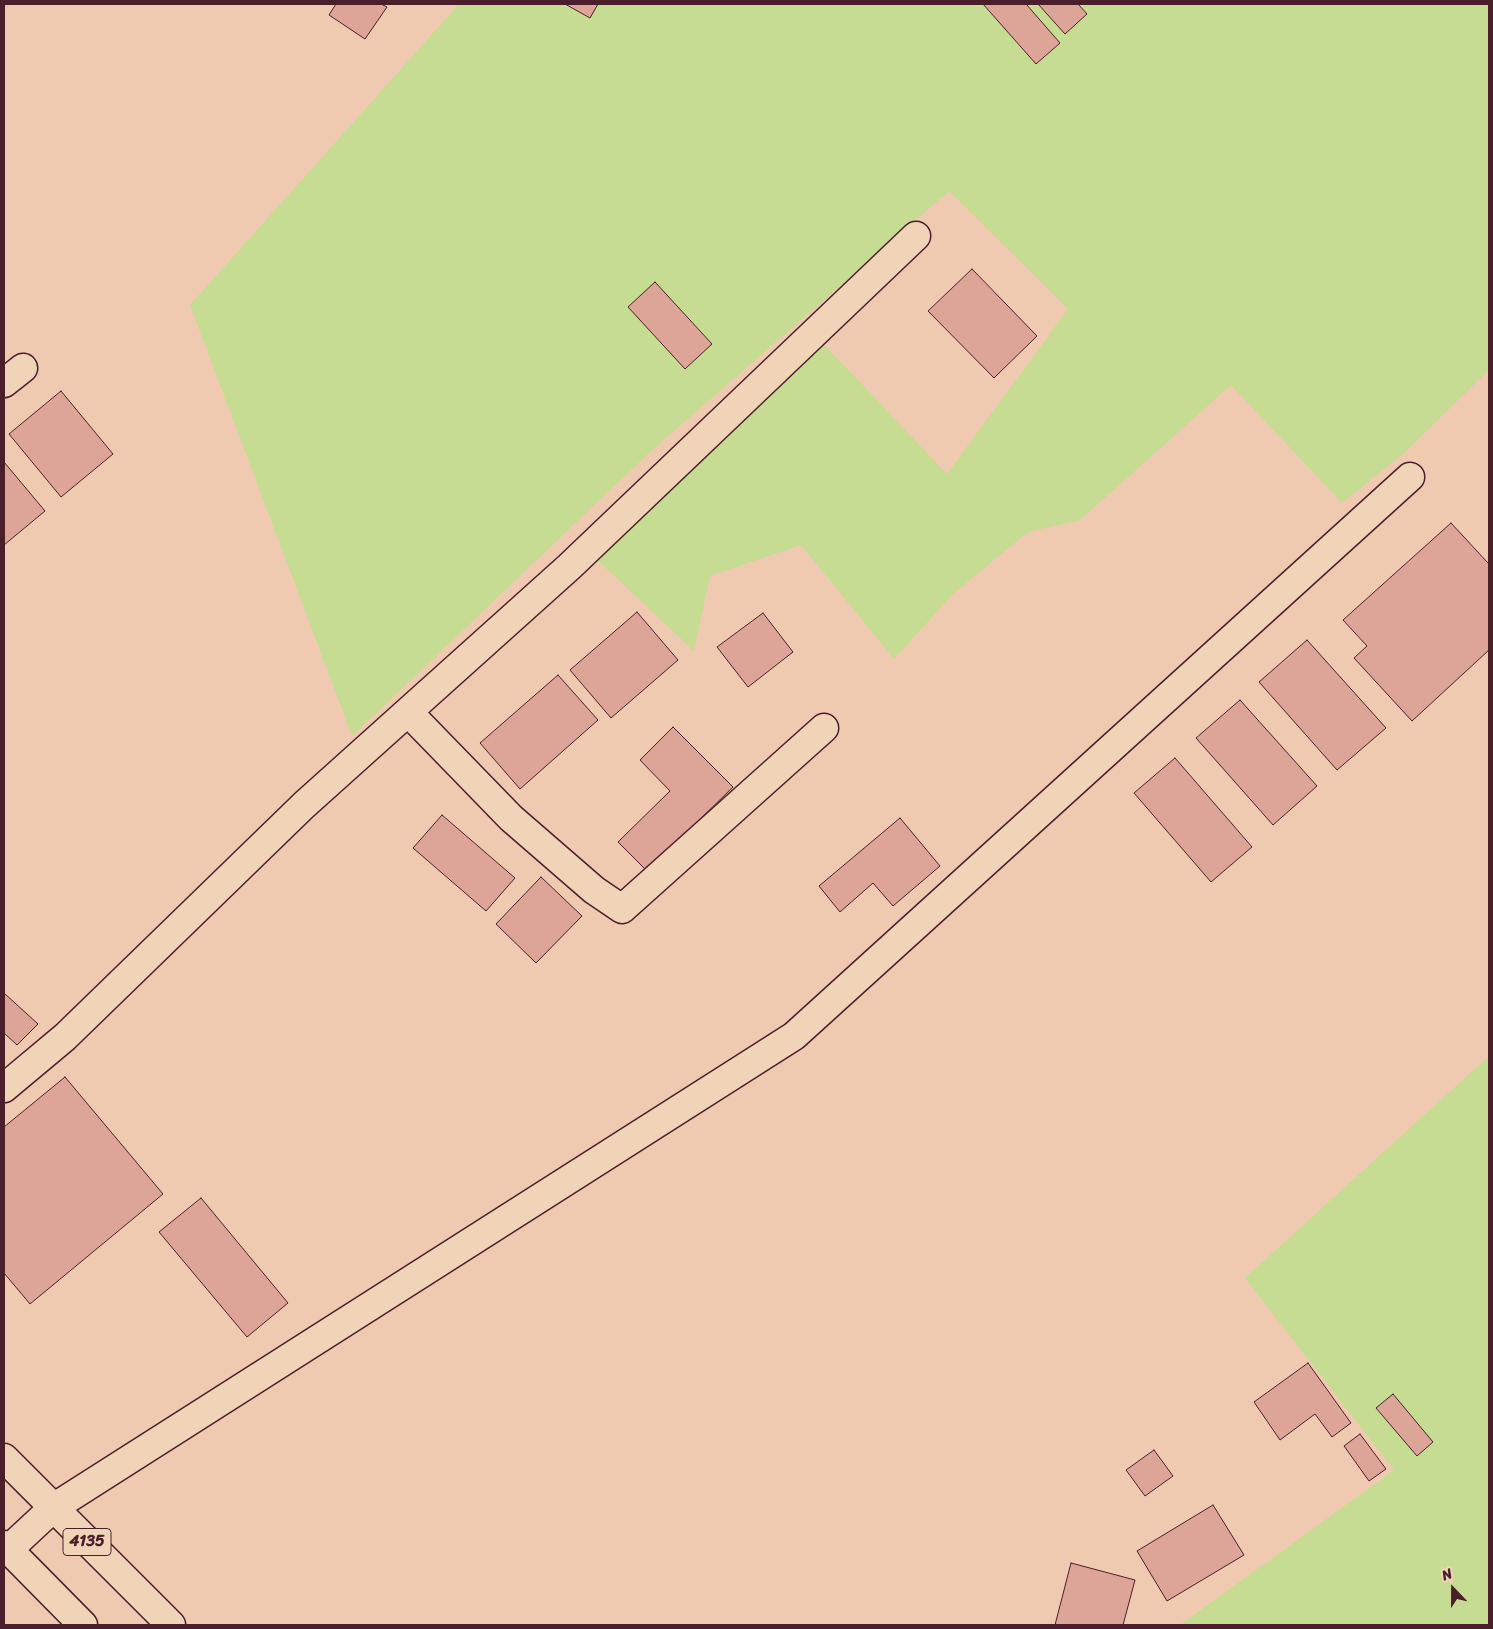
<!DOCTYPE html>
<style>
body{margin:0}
#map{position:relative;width:1493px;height:1629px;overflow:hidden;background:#efcab1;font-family:Sriracha,sans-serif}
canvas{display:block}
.frame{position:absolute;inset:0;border:5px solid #4a1f2b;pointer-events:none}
.north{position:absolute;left:1428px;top:1564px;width:50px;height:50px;-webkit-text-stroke:4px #f1d4b8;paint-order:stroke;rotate:338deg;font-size:14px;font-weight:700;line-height:20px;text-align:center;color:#4a1f2b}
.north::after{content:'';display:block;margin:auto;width:18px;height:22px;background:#4a1f2b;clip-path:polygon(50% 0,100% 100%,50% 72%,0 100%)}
</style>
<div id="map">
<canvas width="1493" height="1629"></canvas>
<div class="frame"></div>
<div class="north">N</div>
</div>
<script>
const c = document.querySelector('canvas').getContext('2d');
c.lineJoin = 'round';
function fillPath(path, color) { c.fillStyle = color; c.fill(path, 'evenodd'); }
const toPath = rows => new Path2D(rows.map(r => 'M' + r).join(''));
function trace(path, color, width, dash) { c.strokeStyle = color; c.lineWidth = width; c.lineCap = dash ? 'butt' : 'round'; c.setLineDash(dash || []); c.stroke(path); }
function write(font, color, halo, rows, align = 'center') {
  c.font = font + ' Sriracha,sans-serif'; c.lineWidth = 5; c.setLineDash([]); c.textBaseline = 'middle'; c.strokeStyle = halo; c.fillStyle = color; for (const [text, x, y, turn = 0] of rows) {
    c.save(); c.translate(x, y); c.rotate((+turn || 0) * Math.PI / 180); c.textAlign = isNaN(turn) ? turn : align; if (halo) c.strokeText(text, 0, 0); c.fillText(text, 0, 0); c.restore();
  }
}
const green = toPath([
 [459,4,1489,4,1489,370,1404,453,1342,503,1231,385,1080,520,1028,532,953,594,894,659,801,545,710,576,694,651,593,556,818,338,947,474,1068,309,949,191,651,451,352,736,190,305],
 [1489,1056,1489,1625,1180,1625,1394,1470,1245,1278]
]);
const building = toPath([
 [336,4,381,4,387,7,365,39,329,15,336,4],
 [565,4,598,4,590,18,565,4],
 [983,4,1026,4,1060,43,1036,64,983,4],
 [1038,4,1078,4,1087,14,1065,34,1038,4],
 [972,269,1037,336,994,378,928,311,972,269],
 [655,282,712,344,685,369,628,307,655,282],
 [61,391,113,454,61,497,9,434,61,391],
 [4,462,45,511,4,545,4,462],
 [1451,523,1488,563,1489,562,1489,650,1412,721,1354,658,1367,646,1343,620,1451,523],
 [637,612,678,660,611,718,570,670,637,612],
 [763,613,793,652,748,687,717,647,763,613],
 [1307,640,1386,728,1337,770,1259,682,1307,640],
 [558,675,598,720,520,789,480,743,558,675],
 [1240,700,1317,786,1273,825,1196,738,1240,700],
 [673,727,733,787,647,871,618,842,670,791,640,760,673,727],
 [1175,758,1252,847,1211,882,1134,793,1175,758],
 [442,815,515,878,486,911,413,848,442,815],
 [900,818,940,866,893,906,873,883,840,912,819,886,900,818],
 [541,877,582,916,536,963,496,924,541,877],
 [4,993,38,1024,17,1045,4,1033,4,993],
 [65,1077,163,1194,30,1304,4,1273,4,1127,65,1077],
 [201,1198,288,1303,247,1337,159,1232,201,1198],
 [1308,1363,1351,1423,1332,1437,1315,1414,1280,1440,1254,1402,1308,1363],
 [1393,1394,1433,1442,1417,1456,1376,1408,1393,1394],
 [1360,1434,1386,1469,1369,1481,1344,1446,1360,1434],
 [1154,1450,1173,1476,1145,1496,1126,1470,1154,1450],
 [1213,1505,1244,1555,1167,1601,1137,1551,1213,1505],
 [1071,1563,1135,1580,1123,1625,1055,1625,1071,1563]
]);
const minor = toPath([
 [4,383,23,368],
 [408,712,511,818,594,890,622,909,824,728],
 [4,1088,65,1037,304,805,569,567,916,236],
 [53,1508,794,1036,1410,477]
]);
const primary = toPath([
 [4,1458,171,1625],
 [4,1545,83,1625],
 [8,1550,53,1508]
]);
const shields = [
 [87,1542,48]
];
const shieldNames = [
 ["4135",87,1542]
];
fillPath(green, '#c5dc92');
fillPath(building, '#dca597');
trace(building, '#4a1f2b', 1);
trace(minor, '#4a1f2b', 31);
trace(primary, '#4a1f2b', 31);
trace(minor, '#f1d4b8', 28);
trace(primary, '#f1d4b8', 28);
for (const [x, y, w] of shields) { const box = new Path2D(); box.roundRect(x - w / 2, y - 13.5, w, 27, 4); c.fillStyle = '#f1d4b8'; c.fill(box); trace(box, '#4a1f2b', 1); }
write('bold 16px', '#4a1f2b', null, shieldNames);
</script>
